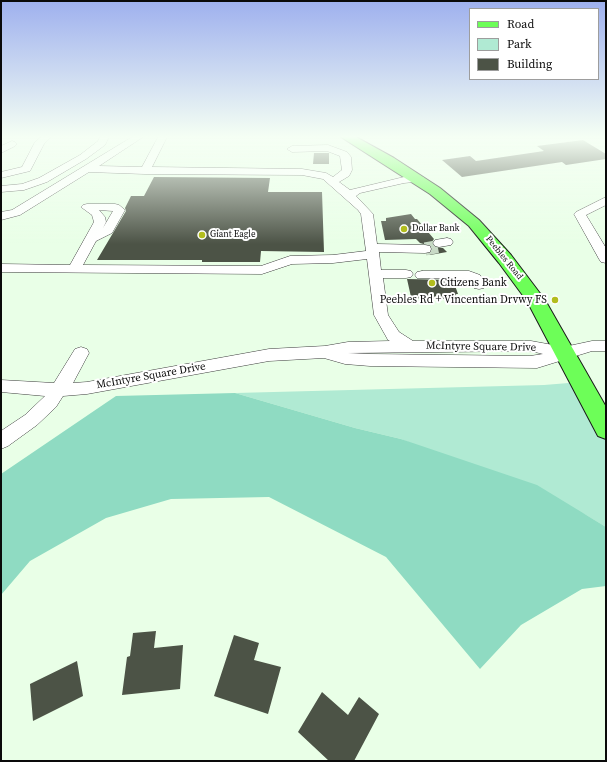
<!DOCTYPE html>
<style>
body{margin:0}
#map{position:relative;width:607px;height:762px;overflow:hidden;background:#e9ffe7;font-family:"Source Serif 4",serif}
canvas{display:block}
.frame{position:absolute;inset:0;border:2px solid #0a0a0a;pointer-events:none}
.legend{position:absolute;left:469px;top:8px;width:130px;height:72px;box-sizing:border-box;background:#fff;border:1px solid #9d9d9d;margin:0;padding:5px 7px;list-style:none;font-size:12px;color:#0a0a0a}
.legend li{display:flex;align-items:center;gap:8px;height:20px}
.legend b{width:20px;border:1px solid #9d9d9d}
</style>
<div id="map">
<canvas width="607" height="762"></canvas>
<div class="frame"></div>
<ul class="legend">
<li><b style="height:5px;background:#6dfe58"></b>Road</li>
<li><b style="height:11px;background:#b0ead3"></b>Park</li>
<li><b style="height:11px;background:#4c5346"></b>Building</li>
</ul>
</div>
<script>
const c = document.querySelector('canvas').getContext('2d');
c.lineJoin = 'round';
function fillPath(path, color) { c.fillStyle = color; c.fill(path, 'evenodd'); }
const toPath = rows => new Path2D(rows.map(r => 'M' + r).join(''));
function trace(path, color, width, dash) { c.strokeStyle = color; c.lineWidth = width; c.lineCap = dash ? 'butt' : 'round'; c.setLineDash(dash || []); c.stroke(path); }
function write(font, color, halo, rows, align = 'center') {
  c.font = font + ' "Source Serif 4",serif'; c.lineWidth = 4; c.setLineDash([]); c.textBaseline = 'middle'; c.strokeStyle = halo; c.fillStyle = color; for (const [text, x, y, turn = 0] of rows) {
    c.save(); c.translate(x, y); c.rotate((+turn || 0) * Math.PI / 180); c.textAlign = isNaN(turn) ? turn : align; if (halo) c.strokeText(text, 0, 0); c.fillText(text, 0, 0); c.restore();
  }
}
const green = toPath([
 [581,382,606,429,606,527,586,515,401,439,355,428,235,393,544,385]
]);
const forest = toPath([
 [235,393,355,428,401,439,537,485,606,527,606,586,582,589,521,625,480,669,386,557,269,497,171,499,106,518,30,561,1,595,1,474,116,396]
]);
const building = toPath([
 [583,140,606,154,606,159,566,165,562,162,462,177,442,160,470,156,476,161,544,151,537,146],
 [314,153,329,153,329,164,313,164],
 [154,177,270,178,268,192,322,192,324,252,261,251,260,262,202,262,202,260,97,260,126,211,125,208,131,196,144,196],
 [411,214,415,219,417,219,434,239,432,242,434,247,443,248,447,252,430,255,429,254,432,249,431,246,420,243,416,239,385,240,381,221,386,221,386,218],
 [407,279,453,280,458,294,456,294,457,299,419,299,418,297,411,297],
 [156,631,154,648,183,645,180,689,122,695,127,657,130,656,133,633],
 [234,635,259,643,254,660,281,667,268,714,214,696],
 [77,661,83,696,33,721,30,684],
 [322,692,348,715,359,697,379,714,354,761,329,761,298,732]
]);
const minorTunnel = toPath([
 [425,249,441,246]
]);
const minor = toPath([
 [41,137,51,137,44,144,30,171,1,178,1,172,22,167,35,142,41,137],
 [100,137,109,137,105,145,86,159,47,182,24,190,1,192,1,186,22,184,39,178,80,155,98,141,100,137],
 [132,137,143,137,99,166,142,167,158,137,167,137,152,167,302,169,326,173,333,177,342,170,340,156,327,151,292,152,287,149,292,146,328,145,347,152,351,157,352,170,349,176,339,182,350,190,404,177,423,177,424,179,423,181,404,183,360,193,356,196,373,214,377,244,425,245,430,246,431,249,430,252,425,253,379,252,381,270,406,270,411,271,413,274,411,277,406,278,383,278,388,315,399,332,413,341,531,341,564,347,592,341,606,341,606,351,592,351,537,368,370,366,345,364,324,358,269,361,87,394,63,396,56,407,37,425,8,446,1,449,1,431,25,415,45,396,1,392,1,380,54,383,75,349,81,347,87,349,89,353,73,383,87,382,269,349,325,346,348,342,390,341,388,340,374,315,367,259,333,263,292,264,262,274,1,272,1,264,70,265,94,222,92,215,81,207,83,205,87,204,115,204,119,205,125,210,112,233,96,241,83,265,261,266,290,256,333,255,366,251,361,214,358,210,323,179,302,175,145,174,89,172,20,215,1,220,1,212,12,210,132,137],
 [99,210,113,211,103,228,106,222,105,217,99,210],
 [531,351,543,354,530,356,370,354,348,353,531,351],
 [12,141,15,142,17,144,15,146,1,153,1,146,12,141],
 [606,197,606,205,586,215,606,248,606,263,601,262,599,259,574,214,576,212,606,197],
 [447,238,451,239,453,242,451,245,439,247,435,246,433,243,435,240,447,238],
 [422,271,469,271,480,275,486,285,484,288,479,289,474,288,470,281,467,279,417,278,415,275,417,272,422,271]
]);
const major = toPath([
 [341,137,356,137,394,158,440,188,479,220,511,255,545,300,606,407,606,439,598,436,527,301,499,263,469,226,430,194,341,137]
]);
const markers = [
 [404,229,4,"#b2bd1e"],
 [202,235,4,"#b2bd1e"],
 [432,283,4,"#b2bd1e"],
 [555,300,4,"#b2bd1e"]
];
const farPoinames = [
 ["Dollar Bank",412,229],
 ["Giant Eagle",210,235]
];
const farStreetnames = [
 ["Peebles Road",504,258,51]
];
const poiNames = [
 ["Citizens Bank",440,283],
 ["Peebles Rd + Vincentian Drvwy FS",547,300,"right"]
];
const streetNames = [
 ["McIntyre Square Drive",481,347,1],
 ["McIntyre Square Drive",151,376,-10]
];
fillPath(green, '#b0ead3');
fillPath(forest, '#8fdbc2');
fillPath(building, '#4c5346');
trace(minorTunnel, '#c8dac6', 13, [13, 6]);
trace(minor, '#3d3d3d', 1);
trace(major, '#1b1b1b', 2);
fillPath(minor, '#fff');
fillPath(major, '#6dfe58');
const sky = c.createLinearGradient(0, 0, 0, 244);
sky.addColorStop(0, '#9eb0ee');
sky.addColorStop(0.56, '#f5fff4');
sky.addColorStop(1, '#f5fff400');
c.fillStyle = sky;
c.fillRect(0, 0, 607, 244);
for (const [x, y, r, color] of markers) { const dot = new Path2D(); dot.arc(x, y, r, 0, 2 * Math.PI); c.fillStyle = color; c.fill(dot); trace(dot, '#fff', 1.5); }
write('9px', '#0a0a0a', '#fff', farPoinames, 'left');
write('9px', '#0a0a0a', '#fff', farStreetnames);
write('11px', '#0a0a0a', '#fff', poiNames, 'left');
write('11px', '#0a0a0a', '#fff', streetNames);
</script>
